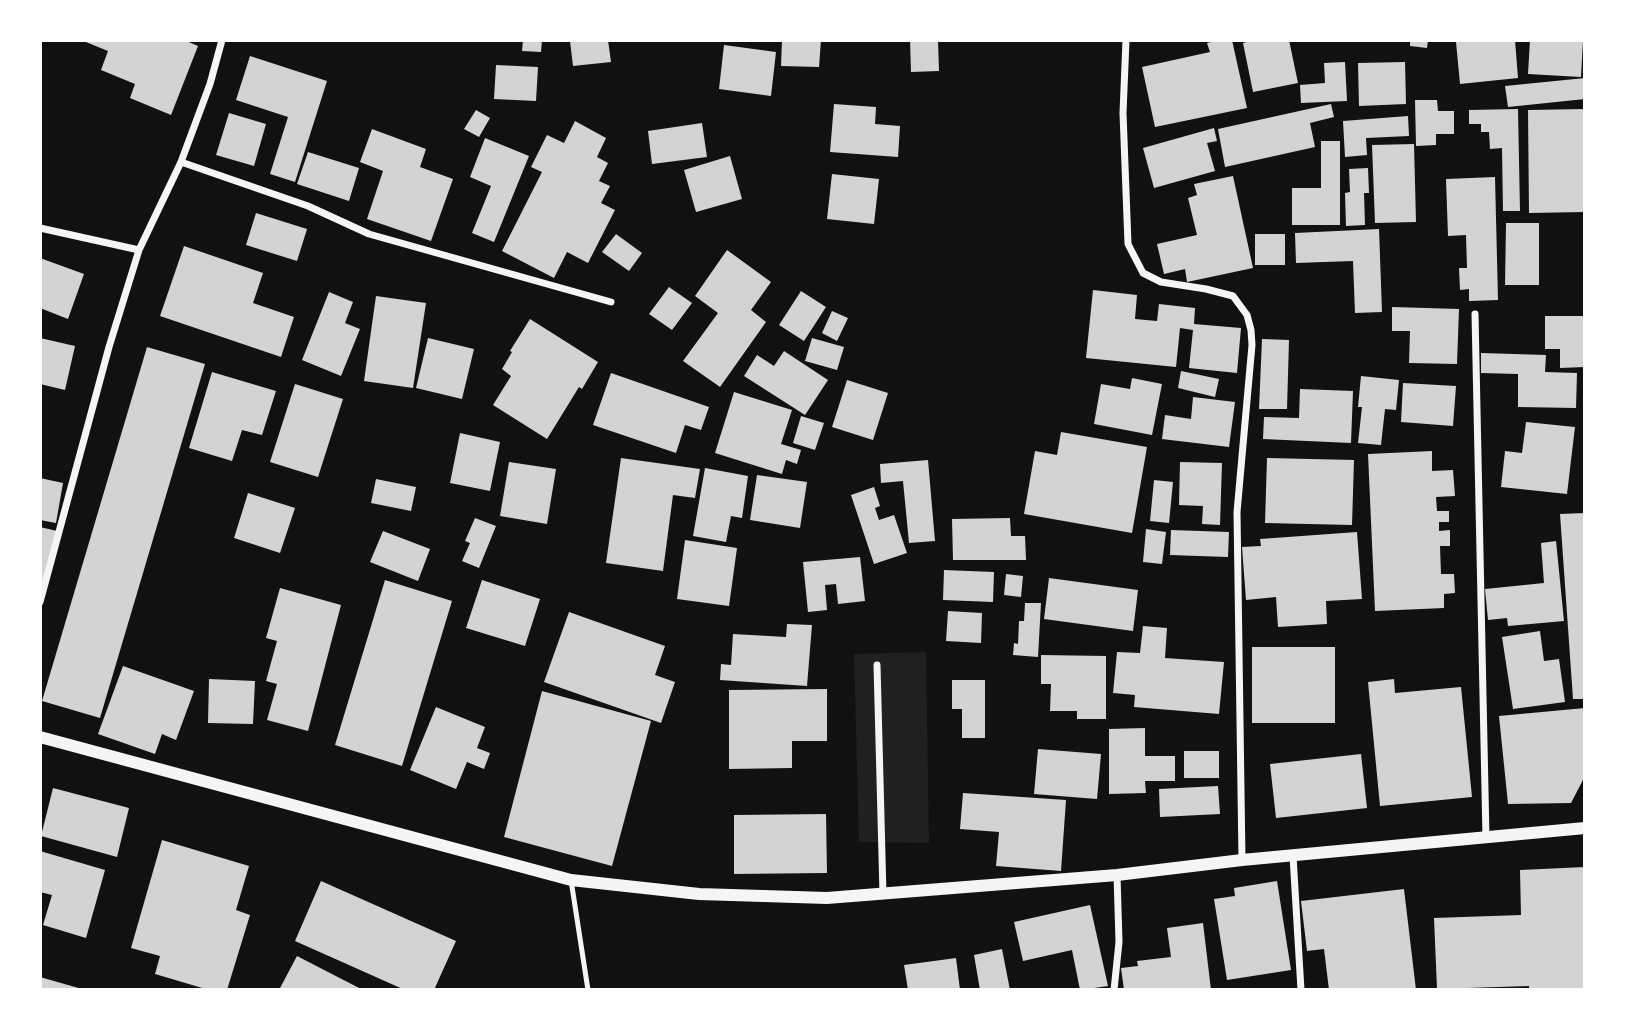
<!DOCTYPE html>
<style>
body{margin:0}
#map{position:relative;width:1625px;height:1030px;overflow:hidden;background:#111;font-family:Spectral,serif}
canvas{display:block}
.frame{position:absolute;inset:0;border:42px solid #fff;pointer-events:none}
</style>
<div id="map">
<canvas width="1625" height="1030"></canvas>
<div class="frame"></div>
</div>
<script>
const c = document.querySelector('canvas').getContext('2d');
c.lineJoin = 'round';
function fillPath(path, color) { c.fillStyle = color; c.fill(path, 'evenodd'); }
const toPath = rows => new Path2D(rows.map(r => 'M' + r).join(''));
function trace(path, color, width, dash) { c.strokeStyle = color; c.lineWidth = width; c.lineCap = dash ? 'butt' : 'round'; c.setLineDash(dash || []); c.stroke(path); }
const green = toPath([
 [926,652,929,843,859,842,854,654]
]);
const building = toPath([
 [81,40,184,40,198,46,171,115,130,98,135,84,101,70,108,51],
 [523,40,542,40,541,52,522,51],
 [608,40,611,62,573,66,570,41],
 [782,40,821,40,819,67,781,66],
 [910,40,938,40,939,71,911,72],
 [1220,40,1232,40,1247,108,1155,127,1142,67,1210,52,1207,43],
 [1254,40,1289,40,1298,83,1253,92,1243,43],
 [1410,40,1428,40,1427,48,1410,46],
 [1473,40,1515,40,1518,78,1460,84,1456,42],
 [1530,40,1583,40,1581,77,1528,74],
 [724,45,776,52,771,96,719,89],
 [250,56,327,81,295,182,270,174,288,117,236,100],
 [1345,62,1347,101,1301,103,1300,85,1325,83,1324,63],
 [1405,62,1406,104,1359,106,1358,63],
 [496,65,538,67,536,101,494,99],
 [1585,78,1585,99,1508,107,1505,86],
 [1415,100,1437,100,1438,111,1454,111,1454,134,1436,134,1436,145,1416,146],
 [834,104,876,107,875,124,900,126,898,157,830,152],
 [1331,104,1334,117,1310,123,1315,147,1225,167,1218,129],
 [1518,109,1520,211,1503,211,1502,148,1490,149,1489,132,1481,132,1481,124,1469,124,1469,110],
 [1585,109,1585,212,1529,213,1528,110],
 [476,110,490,118,479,137,464,129],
 [229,113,266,124,254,166,216,155],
 [1408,116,1409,136,1366,138,1367,155,1345,157,1343,121],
 [575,121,606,138,597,157,608,163,599,181,610,186,601,203,615,210,588,263,567,252,554,278,502,251,542,172,531,167,547,135,564,143],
 [702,123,707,157,652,164,648,131],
 [1214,128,1217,141,1207,143,1215,171,1154,188,1143,148],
 [372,129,426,149,420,167,453,179,431,241,367,219,383,171,360,162],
 [485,138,529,156,494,242,472,233,491,186,470,177],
 [1321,141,1340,141,1340,225,1292,225,1292,188,1321,188],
 [1414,144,1416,222,1375,223,1372,145],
 [308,152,359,168,349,201,297,184],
 [730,156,742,199,696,212,684,170],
 [1368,168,1369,193,1364,193,1365,225,1346,226,1345,193,1350,192,1349,169],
 [832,174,879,179,874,224,827,219],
 [1233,176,1253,268,1187,282,1185,269,1164,274,1157,244,1197,235,1188,198,1197,195,1194,184],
 [1495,177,1498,300,1469,301,1469,289,1460,290,1459,268,1467,268,1466,235,1448,236,1446,179],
 [256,213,307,229,297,261,246,245],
 [1506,223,1539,223,1539,285,1505,285],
 [1379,229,1382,312,1355,313,1353,261,1296,263,1295,233],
 [616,234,642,253,629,271,602,252],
 [1255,234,1285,234,1285,265,1255,265],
 [184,246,263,273,253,303,294,317,281,357,160,316],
 [727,250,771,282,751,310,766,322,720,387,683,361,718,313,695,296],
 [40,258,84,274,68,319,40,308],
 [669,287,692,303,672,330,649,314],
 [1093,290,1137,295,1135,319,1157,321,1159,304,1195,308,1194,324,1241,328,1237,373,1189,368,1193,330,1180,328,1176,367,1086,358],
 [801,291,826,307,804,341,779,325],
 [329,292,353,302,345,323,360,329,341,376,302,360],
 [376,296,426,303,413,388,364,381],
 [1392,307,1459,309,1457,364,1409,363,1410,331,1392,331],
 [832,311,848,318,837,341,822,333],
 [1545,316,1585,316,1585,367,1560,368,1560,349,1545,349],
 [530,319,598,362,582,389,579,387,547,439,493,405,511,376,502,369,512,352,510,351],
 [40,338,75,346,65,390,40,384],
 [428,338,474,349,462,399,416,388],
 [812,338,844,347,837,370,805,361],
 [1262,339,1289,340,1287,409,1259,409],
 [147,347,205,364,100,718,42,701],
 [784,351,828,380,805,415,744,376,757,355,774,366],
 [1481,353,1546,355,1545,372,1577,373,1576,408,1518,407,1518,374,1481,373],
 [1181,371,1219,379,1215,397,1178,388],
 [212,372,276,391,262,435,242,430,232,461,189,448],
 [611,373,709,407,701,430,685,425,676,453,593,425],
 [1361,376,1399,380,1396,410,1385,409,1381,445,1358,443,1362,407,1358,407],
 [1132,378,1162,384,1152,435,1094,424,1101,384,1130,389],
 [847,380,888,393,873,440,832,427],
 [1403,383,1456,386,1453,426,1401,422],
 [295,384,343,399,318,477,270,462],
 [1300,389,1353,391,1351,443,1263,439,1264,417,1299,418],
 [734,392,792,410,781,444,801,450,797,464,786,460,782,474,715,453],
 [1193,397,1235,402,1229,447,1162,439,1165,415,1191,419],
 [801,416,824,423,815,450,793,443],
 [1526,422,1575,427,1567,494,1501,487,1505,451,1522,453],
 [1061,432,1147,447,1132,533,1024,514,1035,451,1057,455],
 [460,433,500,442,490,491,450,483],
 [1432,451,1432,471,1453,470,1455,496,1436,497,1437,511,1449,511,1449,522,1439,522,1439,531,1450,530,1450,546,1440,546,1441,574,1454,574,1455,593,1444,594,1444,608,1375,611,1368,454],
 [621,458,700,469,695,498,673,495,663,571,606,563],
 [1267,458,1354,460,1352,525,1265,523],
 [928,460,935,541,909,543,903,481,881,483,880,464],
 [509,462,556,469,547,524,500,516],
 [1180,462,1222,463,1220,525,1202,524,1203,506,1179,505],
 [705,468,748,476,742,518,731,516,726,542,693,536],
 [757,475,807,482,800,528,750,520],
 [40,478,63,483,56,523,40,520],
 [376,479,416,487,411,511,371,503],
 [1154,480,1173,482,1169,523,1150,521],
 [874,487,880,506,875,508,879,520,894,515,907,553,874,564,851,495],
 [248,493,295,508,280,553,234,538],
 [1585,513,1585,699,1573,699,1560,514],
 [475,518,496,526,479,568,462,561,470,543,465,541],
 [1010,518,1011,536,1025,536,1026,560,953,560,952,519],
 [40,527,57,531,44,583,40,582],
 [1146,529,1166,532,1162,564,1143,562],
 [1171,530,1229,532,1228,557,1170,555],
 [383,531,430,549,418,581,370,562],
 [1357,532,1362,599,1326,601,1327,624,1278,627,1276,597,1246,600,1242,547,1261,546,1260,539],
 [685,540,737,548,729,606,677,599],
 [1556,541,1564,621,1508,626,1507,618,1488,620,1485,589,1544,583,1541,543],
 [860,557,865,601,838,604,836,584,825,585,827,610,808,612,803,562],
 [944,570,994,572,993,602,943,600],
 [1006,574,1023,576,1021,597,1004,595],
 [1049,578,1138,590,1133,631,1044,619],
 [385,580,452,601,402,766,335,745],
 [482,580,540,599,525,646,466,628],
 [280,588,341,605,308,731,267,720,277,684,266,681,277,641,266,638],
 [1025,603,1041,603,1038,657,1013,655,1014,643,1018,644,1019,621,1024,621],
 [948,611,982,613,981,643,946,641],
 [569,612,665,646,655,675,675,682,661,723,544,682],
 [787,624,812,625,807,686,720,680,721,664,731,665,733,634,786,637],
 [1143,626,1167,628,1165,658,1224,662,1219,714,1134,707,1135,695,1113,693,1117,652,1140,653],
 [1540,631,1544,661,1559,659,1565,702,1513,709,1502,637],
 [1252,647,1335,647,1335,723,1252,723],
 [1041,655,1106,656,1106,719,1077,719,1077,711,1050,711,1051,684,1041,684],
 [123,666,194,691,176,740,162,734,155,754,98,734],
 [209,679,255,681,253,724,208,723],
 [1394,679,1395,693,1461,687,1472,797,1380,806,1368,682],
 [952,680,985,680,985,738,962,738,962,709,952,709],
 [827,689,827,741,792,741,792,768,729,769,729,690],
 [542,691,651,721,612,866,504,837],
 [436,707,485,727,477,748,490,753,484,769,467,762,456,789,410,770],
 [1585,708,1585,776,1571,803,1508,804,1499,716],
 [1145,728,1145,756,1175,756,1175,781,1145,781,1146,793,1109,794,1109,729],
 [1038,749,1101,754,1097,799,1034,794],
 [1184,751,1219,751,1219,778,1184,778],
 [1361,754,1367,808,1276,818,1270,764],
 [1218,786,1220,814,1160,817,1159,789],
 [53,788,129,808,117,857,41,836],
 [963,793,1066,800,1061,871,996,866,999,832,960,829],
 [826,814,827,873,734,874,734,815],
 [162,840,249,866,236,910,250,915,227,990,209,990,155,974,160,956,131,948],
 [40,851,105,870,86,938,43,925,52,895,40,892],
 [1585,867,1585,990,1529,990,1529,986,1437,989,1434,918,1521,915,1520,870],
 [321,881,456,941,434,990,405,990,295,941],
 [1277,881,1291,970,1227,980,1214,899,1235,896,1234,888],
 [1404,889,1416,990,1329,990,1324,949,1307,951,1301,901],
 [1090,905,1108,986,1080,990,1072,950,1023,961,1014,922],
 [1203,923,1211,990,1124,990,1121,968,1138,966,1137,961,1171,957,1167,928],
 [1002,949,1010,990,980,990,974,955],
 [297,956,363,990,279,990],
 [956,958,960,990,908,990,904,965],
 [40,977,82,989,82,990,40,990]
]);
const service = toPath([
 [571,880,588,990]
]);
const minor = toPath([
 [1126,40,1123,113,1128,244,1143,273,1161,282,1206,289,1233,296,1247,315,1251,330,1252,345,1237,512,1242,860],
 [181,162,308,206,369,234,611,302],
 [40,228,139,250],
 [1475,314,1486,838],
 [40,602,109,347,139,250,181,162,210,84,222,40],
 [877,665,883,894],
 [1293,856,1301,990],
 [1114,990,1119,942,1117,875]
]);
const tertiary = toPath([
 [40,737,571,880,699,894,827,898,1117,875,1242,860,1585,828]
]);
fillPath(green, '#202020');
fillPath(building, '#d3d3d3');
trace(service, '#f5f5f5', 5);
trace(minor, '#f5f5f5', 7);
trace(tertiary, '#f5f5f5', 12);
</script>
